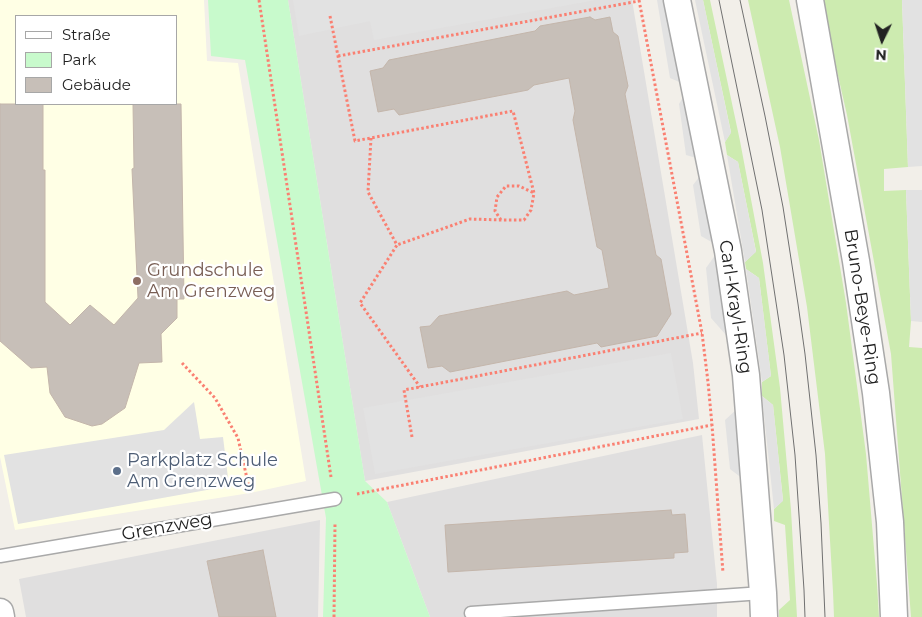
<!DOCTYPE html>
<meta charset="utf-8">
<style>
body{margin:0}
#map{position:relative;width:922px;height:617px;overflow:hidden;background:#f2efe9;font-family:Montserrat,sans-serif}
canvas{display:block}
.legend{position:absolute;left:15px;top:15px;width:162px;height:90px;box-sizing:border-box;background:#fff;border:1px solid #a7a7a7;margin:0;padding:6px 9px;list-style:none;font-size:15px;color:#222}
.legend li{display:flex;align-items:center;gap:10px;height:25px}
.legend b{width:25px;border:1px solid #a7a7a7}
.north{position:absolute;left:857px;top:15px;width:50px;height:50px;-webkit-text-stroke:4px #fff;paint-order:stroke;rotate:184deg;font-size:14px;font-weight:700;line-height:20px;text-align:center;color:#222}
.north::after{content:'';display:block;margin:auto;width:18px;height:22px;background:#222;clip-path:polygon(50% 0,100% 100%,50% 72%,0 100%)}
</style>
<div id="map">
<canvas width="922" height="617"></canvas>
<ul class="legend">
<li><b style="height:6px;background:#fff"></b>Straße</li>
<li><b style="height:14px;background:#c8facc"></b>Park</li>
<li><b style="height:14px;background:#c7bfb8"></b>Gebäude</li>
</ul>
<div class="north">N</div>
</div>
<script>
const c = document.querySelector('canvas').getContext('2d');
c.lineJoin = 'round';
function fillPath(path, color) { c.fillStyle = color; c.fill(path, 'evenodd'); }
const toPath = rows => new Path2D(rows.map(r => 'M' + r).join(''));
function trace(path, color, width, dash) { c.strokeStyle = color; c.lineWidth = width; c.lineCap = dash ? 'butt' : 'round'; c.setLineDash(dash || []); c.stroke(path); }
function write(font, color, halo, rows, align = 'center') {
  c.font = font + ' Montserrat,sans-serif'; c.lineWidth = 4.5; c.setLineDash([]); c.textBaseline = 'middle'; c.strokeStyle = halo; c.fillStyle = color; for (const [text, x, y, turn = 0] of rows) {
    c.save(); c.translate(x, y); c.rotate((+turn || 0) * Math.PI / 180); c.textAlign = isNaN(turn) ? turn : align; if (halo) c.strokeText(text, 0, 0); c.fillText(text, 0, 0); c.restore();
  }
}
const residential = toPath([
 [288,0,632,0,693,363,699,419,365,481],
 [702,435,717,584,717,617,430,617,387,502],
 [320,520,318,617,26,617,19,579]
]);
const education = toPath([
 [0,0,204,0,207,61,238,63,306,481,250,493,15,530,0,457],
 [16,16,176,16,176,104,16,104]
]);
const grass = toPath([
 [703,0,710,0,740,141,763,263,780,388,791,510,797,617,779,617,779,610,790,600,785,525,774,521,774,509,783,500,773,405,762,396,762,382,771,376,759,278,746,269,745,262,756,251,738,162,727,155,725,142,731,132],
 [748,0,789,0,819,140,846,303,866,454,877,584,879,617,834,617,833,592,825,454,807,307,780,147],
 [823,0,902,0,908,167,884,169,884,191,906,190,911,321,909,347,922,348,922,617,911,617,891,354,847,115,824,14]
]);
const park = toPath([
 [208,0,288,0,365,481,387,502,430,617,323,617,326,518,245,60,211,56]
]);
const parking = toPath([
 [293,0,596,0,374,40,370,21,299,36],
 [657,0,667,0,684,84,670,78],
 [695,0,703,0,731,133,725,142],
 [902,0,922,0,922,166,908,167],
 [686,92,700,159,686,155,679,104],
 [727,155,738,162,756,252,745,262],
 [703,172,715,244,701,236,693,185],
 [906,190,922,190,922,322,911,321],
 [716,254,726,335,711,318,706,268],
 [746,269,759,278,771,376,762,382],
 [671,353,683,419,375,474,363,408],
 [762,396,773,405,783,501,774,509],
 [194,402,200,439,223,437,229,486,18,524,4,455,164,430],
 [737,409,743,479,730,469,725,420]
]);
const building = toPath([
 [590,17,595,20,610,17,613,32,618,36,628,86,625,94,656,255,661,259,671,314,657,336,601,347,597,343,450,372,442,366,428,368,420,327,430,326,439,316,567,291,574,295,609,288,602,250,597,247,587,195,573,120,575,111,569,78,534,85,528,90,399,115,394,109,378,112,370,71,383,68,389,60,535,31,540,26,590,17],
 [0,104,43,104,43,170,45,170,45,302,70,325,90,305,114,325,138,298,132,169,134,168,133,104,181,104,184,299,177,299,177,318,161,334,162,362,139,363,125,408,102,424,92,426,65,417,50,393,47,367,31,368,0,341,0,104],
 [671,510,672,515,685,514,688,552,674,553,674,558,448,572,445,525,671,510],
 [263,550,276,617,219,617,207,561,263,550]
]);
const path = toPath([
 [259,0,331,477],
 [639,0,702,333,708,382,712,425,723,573],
 [330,16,355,141,513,111,534,193,531,210,524,220,501,220,470,219,397,245],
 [338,56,639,1],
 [371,138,368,192,397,245,360,303,420,387],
 [501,220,495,211,497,197,506,186,519,186,534,193],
 [182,363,215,398,238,438,250,492],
 [412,437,404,390,702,333],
 [357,494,712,425],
 [334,617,335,523]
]);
const lane = toPath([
 [0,556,335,499],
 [471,613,763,593]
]);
const street = toPath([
 [677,0,728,251,746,375,763,593,764,617],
 [810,0,856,261,876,393,890,522,894,617],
 [0,612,1,617]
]);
const tram = toPath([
 [719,0,762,210,784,355,795,455,804,590,805,617],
 [740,0,765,116,783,207,798,304,805,354,816,455,821,523,825,617]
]);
const markers = [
 [137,281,5,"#8d6e63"],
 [117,471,5,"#5c6f8a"]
];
const educationNames = [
 ["Grundschule",147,271],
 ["Am Grenzweg",147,292]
];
const streetNames = [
 ["Carl-Krayl-Ring",735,307,81],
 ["Bruno-Beye-Ring",862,307,81],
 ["Grenzweg",167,527,-10]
];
const serviceNames = [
 ["Parkplatz Schule",127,461],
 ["Am Grenzweg",127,482]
];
fillPath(residential, '#e0dfdf');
fillPath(education, '#ffffe5');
fillPath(grass, '#cdebb0');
fillPath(park, '#c8facc');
fillPath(parking, '#e2e2e2');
fillPath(building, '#c7bfb8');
trace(building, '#c4b6ab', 1);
trace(lane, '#a9a9a9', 15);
trace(street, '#a9a9a9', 29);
trace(path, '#fa8072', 3, [2.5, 2.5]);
trace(lane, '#fff', 12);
trace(street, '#fff', 26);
trace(tram, '#707070', 1);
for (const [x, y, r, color] of markers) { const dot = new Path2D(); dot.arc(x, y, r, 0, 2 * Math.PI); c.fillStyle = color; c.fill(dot); trace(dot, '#fff', 2); }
write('18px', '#785e54', '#fff', educationNames, 'left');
write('18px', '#222', '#fff', streetNames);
write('18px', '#4e5e75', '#fff', serviceNames, 'left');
</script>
